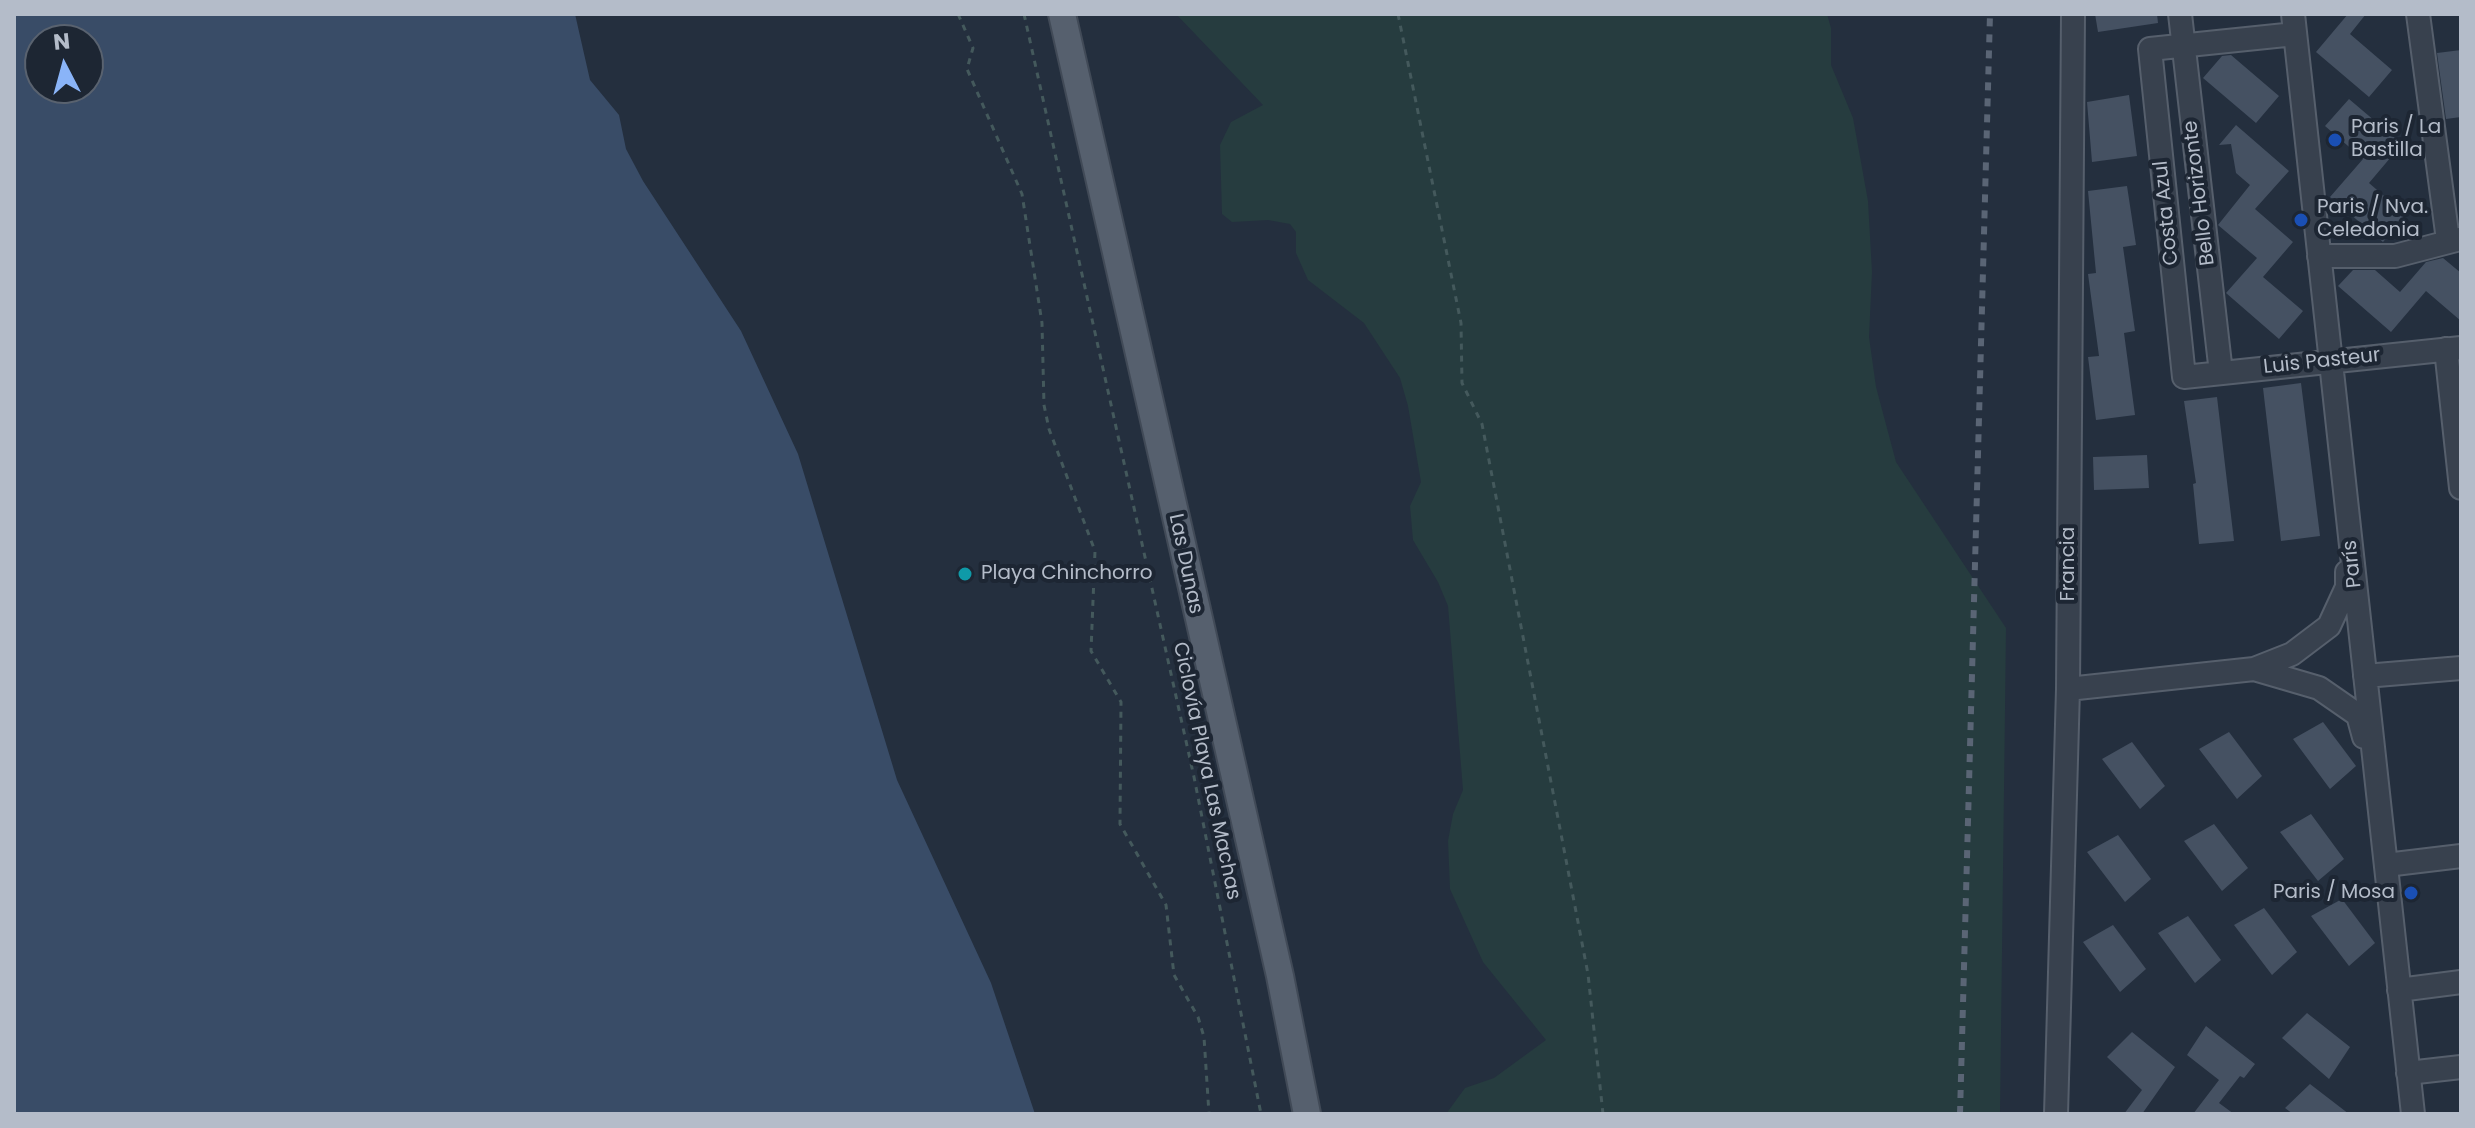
<!DOCTYPE html>
<meta charset="utf-8">
<style>
body{margin:0}
#map{position:relative;width:2475px;height:1128px;overflow:hidden;background:#242f3e;font-family:Poppins,sans-serif}
canvas{display:block}
.frame{position:absolute;inset:0;border:16px solid #b4bcc9;pointer-events:none}
.north{position:absolute;left:24px;top:24px;width:80px;height:80px;box-sizing:border-box;background:#1d2633;border:2px solid #59626f;border-radius:50%;rotate:354deg;font-size:22px;font-weight:700;line-height:32px;text-align:center;color:#b4bcc9}
.north::after{content:'';display:block;margin:auto;width:28px;height:36px;background:#8ab4f8;clip-path:polygon(50% 0,100% 100%,50% 72%,0 100%)}
</style>
<div id="map">
<canvas width="2475" height="1128"></canvas>
<div class="frame"></div>
<div class="north">N</div>
</div>
<script>
const c = document.querySelector('canvas').getContext('2d');
c.lineJoin = 'round';
function fillPath(path, color) { c.fillStyle = color; c.fill(path, 'evenodd'); }
const toPath = rows => new Path2D(rows.map(r => 'M' + r).join(''));
function trace(path, color, width, dash) { c.strokeStyle = color; c.lineWidth = width; c.lineCap = dash ? 'butt' : 'round'; c.setLineDash(dash || []); c.stroke(path); }
function write(font, color, halo, rows, align = 'center') {
  c.font = font + ' Poppins,sans-serif'; c.lineWidth = 8; c.setLineDash([]); c.textBaseline = 'middle'; c.strokeStyle = halo; c.fillStyle = color; for (const [text, x, y, turn = 0] of rows) {
    c.save(); c.translate(x, y); c.rotate((+turn || 0) * Math.PI / 180); c.textAlign = isNaN(turn) ? turn : align; if (halo) c.strokeText(text, 0, 0); c.fillText(text, 0, 0); c.restore();
  }
}
const green = toPath([
 [1176,14,1827,14,1831,28,1831,65,1853,118,1868,201,1872,272,1869,337,1876,387,1896,462,2006,628,2000,1114,1446,1114,1465,1088,1494,1078,1546,1040,1483,962,1450,889,1448,841,1453,814,1463,790,1448,606,1438,582,1413,540,1410,506,1421,482,1408,406,1400,378,1364,323,1308,280,1296,253,1296,232,1290,224,1268,220,1232,222,1222,214,1220,145,1231,122,1263,105]
]);
const water = toPath([
 [14,14,575,14,590,80,619,115,626,149,643,181,741,331,798,454,897,780,991,983,1035,1114,14,1114],
 [40,40,88,40,88,88,40,88]
]);
const building = toPath([
 [2095,14,2157,14,2158,23,2098,32],
 [2348,14,2366,14,2350,34,2392,70,2369,97,2316,52],
 [2461,50,2461,117,2446,119,2437,53],
 [2231,55,2279,96,2256,123,2203,78,2222,56],
 [2129,95,2137,156,2092,162,2087,102],
 [2349,99,2402,144,2369,183,2406,215,2383,242,2330,197,2363,159,2325,126],
 [2236,125,2289,171,2255,209,2293,242,2263,277,2303,311,2279,339,2226,293,2257,258,2218,225,2250,185,2236,173,2231,144,2219,145],
 [2127,186,2136,245,2123,247,2135,331,2124,333,2135,415,2096,420,2088,357,2099,356,2088,274,2096,273,2088,191],
 [2443,258,2461,273,2461,321,2426,291,2391,332,2338,286,2353,270,2375,270,2400,292,2426,262],
 [2301,383,2320,536,2281,541,2263,388],
 [2217,397,2234,541,2199,544,2193,484,2196,483,2184,401],
 [2147,455,2149,488,2094,490,2093,457],
 [2323,722,2356,766,2330,789,2293,739],
 [2229,732,2262,776,2237,799,2199,749],
 [2132,742,2165,786,2140,809,2102,759],
 [2311,814,2344,859,2318,881,2280,832],
 [2214,824,2248,868,2222,891,2184,841],
 [2118,835,2151,879,2125,902,2087,852],
 [2342,899,2375,943,2349,966,2311,916],
 [2264,908,2297,952,2272,975,2234,925],
 [2188,916,2221,960,2195,983,2158,933],
 [2113,925,2146,969,2120,992,2083,942],
 [2307,1013,2350,1047,2329,1079,2282,1038],
 [2206,1026,2255,1064,2244,1078,2240,1076,2219,1103,2234,1114,2193,1114,2219,1080,2187,1055],
 [2132,1032,2175,1067,2142,1114,2124,1114,2142,1090,2107,1057],
 [2310,1084,2349,1114,2293,1114,2285,1108]
]);
const path = toPath([
 [958,14,973,48,967,69,1022,194,1042,323,1044,405,1049,429,1095,551,1091,651,1121,702,1120,824,1166,905,1174,975,1198,1017,1204,1037,1209,1114],
 [1024,14,1194,777,1261,1114],
 [1398,14,1461,323,1462,383,1482,424,1588,974,1603,1114]
]);
const minor = toPath([
 [2180,14,2221,373],
 [2293,14,2413,1114],
 [2418,14,2448,240],
 [2295,34,2150,49,2184,377,2461,348],
 [2319,256,2395,256,2460,239],
 [2446,349,2461,488],
 [2254,669,2292,654,2329,626,2347,587,2347,572],
 [2365,676,2461,668],
 [2068,689,2254,669,2319,688,2358,715,2364,737],
 [2386,865,2461,856],
 [2399,990,2461,982],
 [2408,1073,2461,1067],
 [2056,1114,2068,689,2073,14]
]);
const major = toPath([
 [1062,14,1280,976,1307,1114]
]);
const rail = toPath([
 [1960,1114,1990,14]
]);
const markers = [
 [2335,140,8,"#1a4fb4"],
 [2301,220,8,"#1a4fb4"],
 [965,574,8,"#0f9aa8"],
 [2411,893,8,"#1a4fb4"]
];
const poiNames = [
 ["Paris / La",2351,128],
 ["Bastilla",2351,151],
 ["Paris / Nva.",2317,208],
 ["Celedonia",2317,231],
 ["Playa Chinchorro",981,574],
 ["Paris / Mosa",2395,893,"right"]
];
const streetNames = [
 ["Bello Horizonte",2200,193,-97],
 ["Costa Azul",2167,213,-96],
 ["Luis Pasteur",2322,362,-6],
 ["Las Dunas",1185,564,78],
 ["Francia",2069,564,-90],
 ["París",2353,564,-96],
 ["Ciclovía Playa Las Machas",1206,771,78]
];
fillPath(green, '#263c3f');
fillPath(water, '#394c67');
fillPath(building, '#455162');
trace(minor, '#565f6c', 26);
trace(major, '#414a57', 30);
trace(path, '#44595c', 3, [6, 6]);
trace(minor, '#38414e', 22);
trace(major, '#56606e', 26);
trace(rail, '#5a6575', 6, [8, 8]);
for (const [x, y, r, color] of markers) { const dot = new Path2D(); dot.arc(x, y, r, 0, 2 * Math.PI); c.fillStyle = color; c.fill(dot); trace(dot, '#1d2633', 3); }
write('20px', '#b4bcc9', '#1d2633', poiNames, 'left');
write('20px', '#b4bcc9', '#1d2633', streetNames);
</script>
